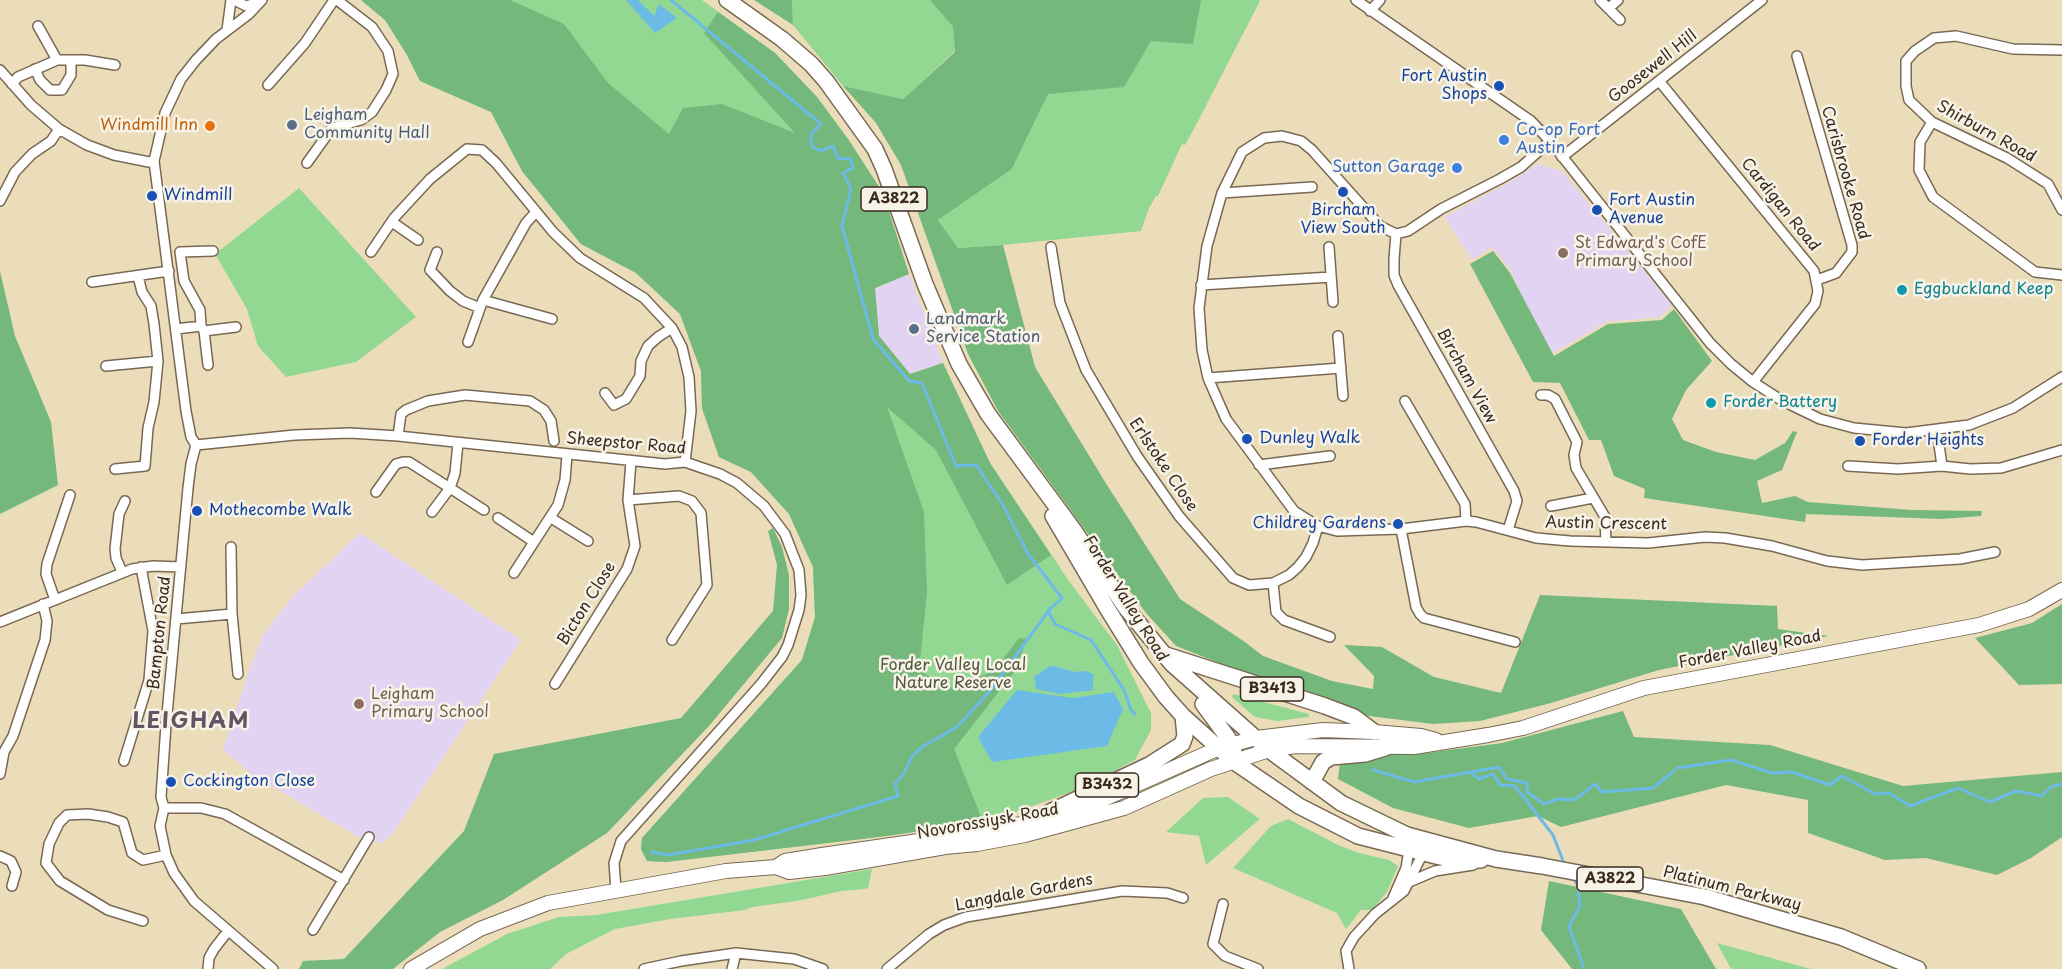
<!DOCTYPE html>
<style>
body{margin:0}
canvas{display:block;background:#ebddb9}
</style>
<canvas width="2062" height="969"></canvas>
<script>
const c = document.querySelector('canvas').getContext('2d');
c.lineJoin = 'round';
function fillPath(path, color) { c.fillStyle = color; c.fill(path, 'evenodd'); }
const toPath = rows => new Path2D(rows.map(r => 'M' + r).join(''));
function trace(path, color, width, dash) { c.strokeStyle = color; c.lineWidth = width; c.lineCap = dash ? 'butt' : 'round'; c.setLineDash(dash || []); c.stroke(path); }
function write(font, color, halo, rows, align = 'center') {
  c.font = font + ' "Playpen Sans",sans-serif'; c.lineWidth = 5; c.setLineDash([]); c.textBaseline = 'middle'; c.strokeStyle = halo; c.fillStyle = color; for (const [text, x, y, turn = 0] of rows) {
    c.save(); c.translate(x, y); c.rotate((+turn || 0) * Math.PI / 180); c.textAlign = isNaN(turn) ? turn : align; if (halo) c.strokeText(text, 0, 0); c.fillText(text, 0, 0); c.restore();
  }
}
const built = toPath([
 [1538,164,1562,171,1672,305,1660,317,1606,322,1552,354,1525,305,1511,270,1492,247,1472,260,1444,217,1505,185],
 [909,274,943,363,910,374,879,336,875,288],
 [360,533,521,640,393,833,381,844,365,834,362,839,254,776,223,750,249,671,263,635,294,595]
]);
const green = toPath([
 [361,0,702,0,775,53,817,97,848,139,883,193,909,274,875,288,879,336,910,374,943,363,990,463,1069,581,1117,645,1151,713,1151,730,1135,760,1087,786,1022,810,983,822,887,836,666,862,647,861,641,849,642,838,802,660,815,617,813,567,789,514,751,472,719,457,702,408,701,371,680,314,636,273,581,244,522,171,491,112,420,81,407,55,385,20],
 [792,0,930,0,953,27,955,51,903,99,843,86,793,25],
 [934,0,1259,0,1260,1,1197,123,1185,145,1182,144,1158,196,1156,196,1149,208,1141,231,1003,245,958,248,938,220,1012,169,1041,109],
 [299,188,416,317,356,362,286,377,258,346,247,309,215,254],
 [1233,694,1309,714,1309,717,1277,721,1255,717,1232,697],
 [1228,797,1260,819,1206,865,1199,836,1166,832,1203,798],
 [1288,819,1338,845,1359,853,1389,860,1398,866,1387,892,1372,910,1361,910,1346,929,1337,913,1233,868,1271,826],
 [872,869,868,888,865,889,842,891,797,901,752,907,745,910,670,919,615,929,566,954,550,969,442,969,507,934,559,917,596,915],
 [1717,943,1811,969,1731,969]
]);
const forest = toPath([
 [361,0,510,0,564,24,608,83,669,134,683,108,722,104,795,133,704,33,718,12,775,53,817,97,848,139,883,193,909,274,875,288,879,336,910,374,943,363,990,463,1051,555,1007,585,936,450,887,407,924,512,927,593,919,670,949,688,994,671,1019,638,1027,639,1015,671,954,749,983,822,887,836,666,862,647,861,641,849,642,838,802,660,815,617,813,567,789,514,751,472,719,457,702,408,701,371,680,314,636,273,581,244,522,171,491,112,420,81,407,55,385,20],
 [754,0,792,0,793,25],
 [930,0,1201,0,1193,44,1151,41,1124,87,1048,94,1012,169,938,220,958,248,1003,245,1035,367,1107,485,1180,599,1245,642,1263,656,1332,681,1373,689,1374,676,1344,645,1382,647,1434,677,1501,693,1540,595,1777,606,1778,629,1829,636,1659,670,1551,703,1480,721,1433,724,1369,716,1293,692,1176,646,1146,613,998,411,968,354,901,165,876,123,843,86,903,99,955,52,953,27],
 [1493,251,1510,273,1554,356,1608,324,1662,320,1674,309,1712,361,1686,390,1672,419,1683,440,1716,452,1755,460,1785,443,1793,431,1797,432,1782,470,1757,481,1762,503,1795,496,1808,502,1912,510,1982,511,1981,516,1941,519,1806,514,1805,522,1644,498,1645,489,1614,476,1601,440,1589,440,1560,383,1533,382,1470,264],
 [0,271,15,336,51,422,58,485,0,514],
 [773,528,782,547,789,575,789,609,782,638,709,726,607,833,503,900,440,932,393,969,299,969,303,961,344,959,464,831,494,754,681,718,773,611,777,565,768,531],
 [2062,604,2062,684,2019,685,1975,638,2032,623],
 [1623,711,1634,737,1770,745,1903,786,2062,772,2062,837,2031,858,1997,875,1926,858,1885,860,1808,833,1808,800,1726,785,1561,827,1538,816,1469,828,1393,808,1338,779,1341,752,1426,753,1502,743],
 [1549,881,1681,909,1716,969,1572,969,1541,930]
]);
const water = toPath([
 [626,0,638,0,654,16,659,4,677,18,655,33],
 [1054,666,1075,672,1086,671,1093,674,1093,690,1060,694,1036,689,1034,677,1048,667],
 [1017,690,1073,698,1114,692,1123,709,1107,746,992,762,978,737]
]);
const stream = toPath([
 [1048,611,1055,624,1091,640,1124,690,1131,710,1135,714],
 [1677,768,1731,760,1772,773,1792,772,1830,785,1842,776,1875,794,1889,793,1910,806,1958,788,1990,802,2016,791,2042,796,2051,787,2062,784],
 [1373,770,1414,782,1499,767,1507,779,1527,783,1527,792,1544,804,1558,799,1574,800,1595,784,1602,792,1653,788,1674,771],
 [1470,772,1479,779,1493,774,1500,785,1515,786,1553,835,1565,866],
 [651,852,668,855,754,840,898,796,895,784,905,772,912,756,922,747,957,727,989,692,1050,609,1062,598,1028,554,1003,505,976,465,956,466,922,383,909,381,873,339,842,226,851,189,843,173,853,168,850,159,838,158,833,146,821,151,811,146,811,134,821,124,671,0],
 [1572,876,1578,886,1580,906,1569,926,1584,969]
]);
const minor = toPath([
 [234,0,246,6,259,2],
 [262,0,249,14,216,39,196,60,181,79,165,113,154,161,186,411,191,437,196,445,191,464,188,488,166,725,161,797,164,808,160,826,166,855,174,873,194,901,273,969],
 [1356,0,1531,121,1550,141,1710,343,1731,364,1753,382,1781,400,1820,419,1854,428,1906,433,1969,425,2013,408,2062,377],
 [1600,0,1620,20],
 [1609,8,1618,0],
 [1370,11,1380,0],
 [38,26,57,60],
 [227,30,231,0],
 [2062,50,2013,49,1956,36,1934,38,1915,51,1906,61,1906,86,1909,100,1932,122,2007,158,2048,184,2062,210],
 [1797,56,1852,245,1852,252,1836,273,1817,280],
 [35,69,40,80,50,90,62,90,71,75,71,60],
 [0,70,31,105,59,129,87,145,114,155,149,162,154,161],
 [1660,82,1814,271,1818,291,1815,304,1753,382],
 [12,84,18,77,57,60,85,60,115,65],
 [268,85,305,43,334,0],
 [1932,122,1920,142,1919,170,1933,197,2035,272,2062,275],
 [1550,141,1521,167,1500,179,1441,209,1408,231,1396,234,1380,226,1312,150,1301,141,1282,136,1264,138,1242,152,1222,193,1207,246,1199,308,1202,350,1208,378,1226,419,1294,511,1318,526,1337,531,1401,529,1466,521,1476,522,1536,538,1570,541,1648,543,1705,537,1725,538,1772,546,1827,561,1862,565,1960,559,1995,552],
 [1562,157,1762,0],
 [307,163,332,128,361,120,372,112,386,90,393,74,388,51,372,27,337,0],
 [1222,193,1312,187],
 [0,201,15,172,32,154,51,141,59,129],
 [392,222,418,240],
 [1396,234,1394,259,1394,275,1398,285,1514,491,1517,501,1508,530],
 [1051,247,1060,303,1086,370,1137,456,1179,516,1233,578,1249,585,1273,583,1289,575,1298,567,1306,557,1313,543,1318,526],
 [1329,247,1333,302],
 [371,252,394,218,430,179,467,149,482,150,496,163,553,232,580,258,644,298,672,328,682,347,689,377,691,411,685,462],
 [437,252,430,270,450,291,463,301,480,308],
 [92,282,169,271],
 [1201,285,1331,277],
 [483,300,552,319],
 [176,329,201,326],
 [204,331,236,327],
 [1338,336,1343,396],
 [468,342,483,300,526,223,536,212],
 [208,365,204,331,201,326,200,310,184,281,180,252,213,251],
 [106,366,158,361],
 [1208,378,1341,368],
 [605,393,614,405,626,399,640,376,641,361,648,346,658,337,672,328],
 [1541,395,1548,395,1555,399,1577,442,1574,455,1576,468,1605,517,1606,542],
 [1405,401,1465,504,1466,521],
 [1937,430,1942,466],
 [398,436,401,414,406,410,428,401,465,395,530,401,544,410,551,421,554,441],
 [196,445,295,435,350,433,398,436,665,464,685,462,720,474,737,483,764,506,785,534,799,570,801,595,799,610,788,645,782,657,761,684,621,841,614,863,616,890],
 [1259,465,1330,456],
 [1848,466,1898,469,1942,466,1970,469,2001,468,2062,450],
 [115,469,145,466,148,428,154,402,158,361,154,324,151,306,142,292,138,276],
 [376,492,396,464,403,462,409,462,450,488,455,473,458,443],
 [628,500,679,496,692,501,701,513,707,585,672,640],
 [1551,506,1593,498],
 [432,512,450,488,484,510],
 [498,518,534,542],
 [551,518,588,541],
 [1401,529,1416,607,1420,614,1424,618,1515,642],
 [231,547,232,614,238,674],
 [122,572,116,558,115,549,119,514,125,501],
 [514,573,558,505,565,480,567,455],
 [1273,583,1276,612,1284,620,1330,637],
 [55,600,46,574,47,564,70,495],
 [176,619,232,614],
 [0,622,132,569,153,566,181,567],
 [555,684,627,569,635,546,628,500,631,461],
 [124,761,149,680,153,631,141,567],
 [0,774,4,752,13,736,45,640,47,621,43,604],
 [164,808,201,808,225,814,344,880],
 [0,856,11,861,16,872,12,886],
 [1409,882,1435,871,1473,865],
 [1393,898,1406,868,1409,850],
 [1223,904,1213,944,1225,956,1258,969],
 [143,921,108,910,60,881,46,863,49,844,59,823,67,815,88,814,108,817,123,822,132,853,143,860,166,855],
 [313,930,369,837],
 [208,969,209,958,214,949,228,931],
 [644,969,681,961,736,953,794,959,823,969],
 [732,969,736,953],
 [887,969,929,934,944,925,966,917,1122,891,1167,893,1183,898],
 [1349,969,1346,951,1354,937,1375,914,1404,891,1423,853,1421,849]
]);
const secondary = toPath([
 [776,867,785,861,822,855,974,833,1041,820,1088,806,1219,748,1256,738,1323,730,1374,732,1421,736,1436,740],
 [411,969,480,929,548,903,726,871,776,867,789,872,825,868,945,847,977,844,1025,835,1124,808,1211,769,1269,750,1296,746,1414,747,1488,735,1523,728,1644,688,1979,625,2029,609,2062,590]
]);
const primary = toPath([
 [727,0,782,39,811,64,826,81,875,149,884,169,925,284,959,364,988,414,1073,529,1126,608,1172,664,1269,750,1341,803,1407,835,1496,859,1542,866,1705,897,1841,937,1918,969],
 [1053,516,1107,608,1141,663,1166,697,1183,716,1233,761,1299,806,1358,836,1440,857,1460,861,1481,860],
 [1166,655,1325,706,1354,717,1374,732],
 [1203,704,1228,738,1234,752,1233,761],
 [1312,782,1323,762,1331,757,1365,754,1385,748],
 [1041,820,1050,812,1149,765,1182,744,1185,736,1183,716]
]);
const markers = [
 [1499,86,6,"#1a4fb4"],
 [292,125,6,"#5c6f8a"],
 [210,126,6,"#e8710a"],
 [1504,140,6,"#3f7fe0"],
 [1457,168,6,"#3f7fe0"],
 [1343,192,6,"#1a4fb4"],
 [152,196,6,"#1a4fb4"],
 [1597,210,6,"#1a4fb4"],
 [1563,253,6,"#8d6e63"],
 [1902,290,6,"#0f9aa8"],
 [914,329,6,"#5c6f8a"],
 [1711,403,6,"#0f9aa8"],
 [1247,439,6,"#1a4fb4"],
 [1860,441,6,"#1a4fb4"],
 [197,511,6,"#1a4fb4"],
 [1398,524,6,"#1a4fb4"],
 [359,704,6,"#8d6e63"],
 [171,782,6,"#1a4fb4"]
];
const shields = [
 [894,199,66],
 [1272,689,63],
 [1107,785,63],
 [1610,879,66]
];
const shieldNames = [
 ["A3822",894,199],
 ["B3413",1272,689],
 ["B3432",1107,785],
 ["A3822",1610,879]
];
const streetNames = [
 ["Goosewell Hill",1653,67,-38],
 ["Shirburn Road",1986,132,29],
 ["Carisbrooke Road",1845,173,74],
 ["Cardigan Road",1780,205,51],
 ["Bircham View",1466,376,61],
 ["Sheepstor Road",626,444,5],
 ["Erlstoke Close",1163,465,56],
 ["Austin Crescent",1606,524,1],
 ["Forder Valley Road",1125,599,58],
 ["Bicton Close",587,604,-58],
 ["Bampton Road",160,633,-84],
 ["Forder Valley Road",1750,650,-11],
 ["Novorossiysk Road",988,822,-10],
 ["Platinum Parkway",1732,889,14],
 ["Langdale Gardens",1024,893,-11]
];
const transitNames = [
 ["Fort Austin",1487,77,"right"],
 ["Shops",1487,95,"right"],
 ["Windmill",164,196],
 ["Fort Austin",1609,201],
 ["Avenue",1609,219],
 ["Bircham",1343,211,"center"],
 ["View South",1343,229,"center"],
 ["Dunley Walk",1259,439],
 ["Forder Heights",1872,441],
 ["Mothecombe Walk",209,511],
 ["Childrey Gardens",1386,524,"right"],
 ["Cockington Close",183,782]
];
const serviceNames = [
 ["Leigham",304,116],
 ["Community Hall",304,134],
 ["Landmark",926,320],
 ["Service Station",926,338]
];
const foodNames = [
 ["Windmill Inn",198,126]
];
const shopNames = [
 ["Co-op Fort",1516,131],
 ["Austin",1516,149],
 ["Sutton Garage",1445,168,"right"]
];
const educationNames = [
 ["St Edward's CofE",1575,244],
 ["Primary School",1575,262],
 ["Leigham",371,695],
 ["Primary School",371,713]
];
const cultureNames = [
 ["Eggbuckland Keep",1914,290],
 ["Forder Battery",1723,403]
];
const parkNames = [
 ["Forder Valley Local",953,666],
 ["Nature Reserve",953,684]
];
const districtNames = [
 ["LEIGHAM",191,722]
];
fillPath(built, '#e3d3f3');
fillPath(green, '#92d892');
fillPath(forest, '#75b87c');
fillPath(water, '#6cbbe7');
trace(stream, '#6cbbe7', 3);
trace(minor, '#796954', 12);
trace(secondary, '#796954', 16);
trace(primary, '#796954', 18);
trace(minor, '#fff', 9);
trace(secondary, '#fff', 14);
trace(primary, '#fff', 15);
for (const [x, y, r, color] of markers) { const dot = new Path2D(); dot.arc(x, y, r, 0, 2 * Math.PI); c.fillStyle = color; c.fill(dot); trace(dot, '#f7f3e8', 2); }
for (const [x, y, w] of shields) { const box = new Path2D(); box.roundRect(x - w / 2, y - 12, w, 24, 4.5); c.fillStyle = '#f7f3e8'; c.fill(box); trace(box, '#3b2a1e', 1.5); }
write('bold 15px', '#3b2a1e', null, shieldNames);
write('16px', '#3b2a1e', '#f7f3e8', streetNames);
write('16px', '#164399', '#f7f3e8', transitNames, 'left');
write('16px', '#4e5e75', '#f7f3e8', serviceNames, 'left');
write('16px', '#c56008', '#f7f3e8', foodNames, 'right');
write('16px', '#366cbe', '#f7f3e8', shopNames, 'left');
write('16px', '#785e54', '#f7f3e8', educationNames, 'left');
write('16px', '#0d838f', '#f7f3e8', cultureNames, 'left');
write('16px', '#51563b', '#f7f3e8', parkNames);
c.letterSpacing = '1.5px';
write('bold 22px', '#665463', '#f7f3e8', districtNames);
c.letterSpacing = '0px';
</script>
